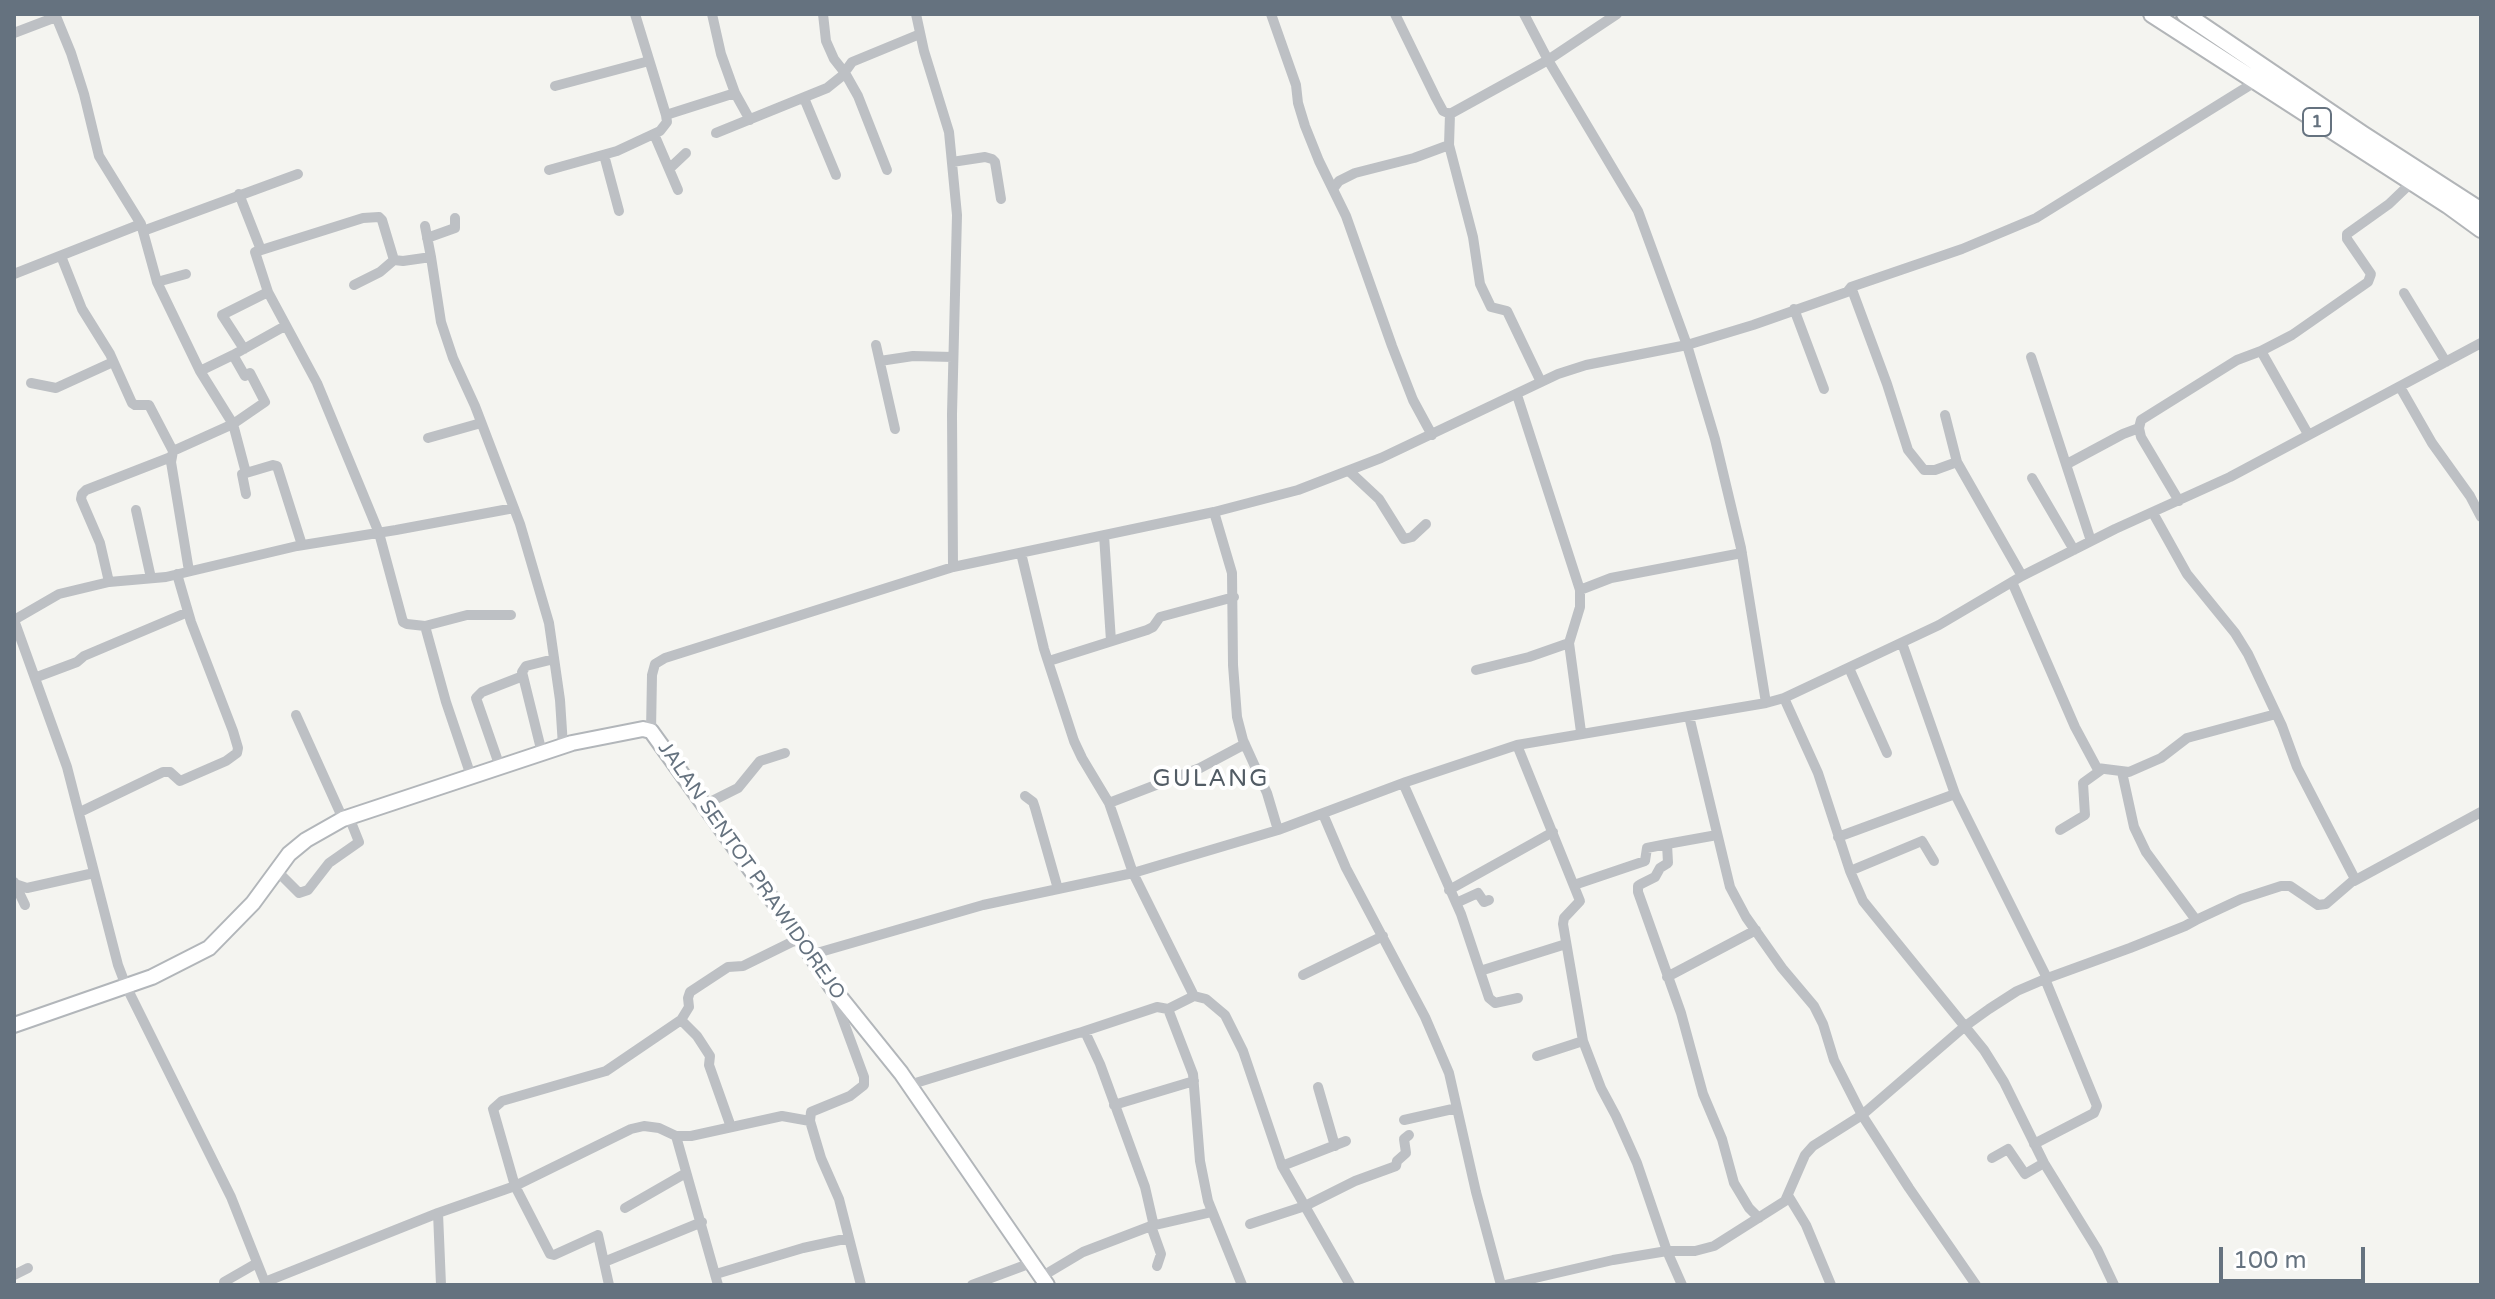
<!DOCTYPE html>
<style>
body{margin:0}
#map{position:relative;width:2495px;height:1299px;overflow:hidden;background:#f4f4f0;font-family:"Varela Round",sans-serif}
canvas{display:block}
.frame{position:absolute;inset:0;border:16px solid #65727f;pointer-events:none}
.scale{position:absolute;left:2219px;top:1247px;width:146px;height:36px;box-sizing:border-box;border:4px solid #65727f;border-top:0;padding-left:10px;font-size:24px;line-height:28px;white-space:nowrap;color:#65727f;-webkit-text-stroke:6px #fff;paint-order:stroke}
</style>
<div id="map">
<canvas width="2495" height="1299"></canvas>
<div class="frame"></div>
<div class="scale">100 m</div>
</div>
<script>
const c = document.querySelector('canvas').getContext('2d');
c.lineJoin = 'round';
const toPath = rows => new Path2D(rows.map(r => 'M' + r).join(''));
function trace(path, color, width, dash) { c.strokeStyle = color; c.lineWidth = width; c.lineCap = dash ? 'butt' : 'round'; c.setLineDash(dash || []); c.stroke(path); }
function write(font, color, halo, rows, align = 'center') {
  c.font = font + ' "Varela Round",sans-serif'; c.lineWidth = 8; c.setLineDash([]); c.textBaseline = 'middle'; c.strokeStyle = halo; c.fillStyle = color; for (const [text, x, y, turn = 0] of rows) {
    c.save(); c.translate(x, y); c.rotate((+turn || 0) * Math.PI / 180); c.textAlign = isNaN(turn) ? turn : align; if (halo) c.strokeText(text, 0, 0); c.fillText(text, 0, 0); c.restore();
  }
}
const minor = toPath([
 [55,14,71,53,84,94,99,156,141,224,157,282,200,371,233,424,173,451,171,462,189,571],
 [635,14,666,115,735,93],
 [712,14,721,54,735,93,750,120],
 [823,14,826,41,834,59,845,73,858,96,887,170],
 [916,14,924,51,949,132,957,215,952,414,953,567],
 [1271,14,1296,85,1298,103,1305,126,1319,161,1346,216,1392,346,1413,400,1432,435],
 [1395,14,1436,98,1443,111,1450,114],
 [14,33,56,17],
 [555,86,649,61],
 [804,98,836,175],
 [716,133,827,88,842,76,852,62,920,34],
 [654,134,678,190],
 [604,155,619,211],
 [952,162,985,157,992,159,995,162,1001,199],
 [669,169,686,153],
 [549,170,617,151,660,131,667,122,666,115],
 [1333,189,1339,181,1355,173,1414,158,1449,145],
 [239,194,261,250],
 [425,226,431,257],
 [143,231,298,174],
 [427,238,455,228,455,218],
 [61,256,82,309,110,354,132,403,135,405,149,405,173,451],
 [14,274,141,224],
 [157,282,186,274],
 [354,285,380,272,394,260],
 [1851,287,1962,249,2036,218,2255,82],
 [2404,293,2446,362],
 [1794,309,1824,389],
 [876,345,895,429],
 [244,349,222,315,268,292],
 [2031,357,2091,541],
 [880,361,913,356,953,357],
 [200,371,233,355],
 [1541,382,1507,311,1491,307,1480,284,1473,237,1449,145,1450,114,1548,60,1617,14],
 [31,383,56,388,113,362],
 [2400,387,2432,443,2470,496,2481,517],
 [1517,395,1580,590,1580,607,1569,643,1581,732],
 [1945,415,1957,462],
 [2308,434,2261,351,2292,335,2368,282,2371,274,2347,239,2347,234,2389,204,2412,182],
 [428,438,481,423],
 [2067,464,2123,434,2139,428],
 [1349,471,1379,499,1404,539,1412,537,1426,524],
 [246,473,273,465,277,466,302,545],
 [2032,478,2074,550],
 [246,494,242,474,246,473,233,424,265,402,250,373,245,376,233,355,285,326],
 [2179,501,2141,437,2139,428,2141,420,2237,360,2261,351],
 [136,510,151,578],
 [1214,512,1232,573,1233,665,1237,717,1243,740,1267,793,1278,830],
 [2153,513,2187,574,2235,633,2248,654,2282,726,2297,767,2355,879,2326,904,2318,905,2290,886,2281,886,2241,899,2196,920],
 [1104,535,1111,641],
 [1021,553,1044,649,1074,741,1082,758,1109,803,1133,873,1194,996,1168,1009,1193,1074,1200,1161,1208,1201,1242,1285],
 [109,582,100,543,81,499,82,494,86,490,171,457],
 [2012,582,2075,727,2097,768,2129,772,2161,758,2187,738,2276,714],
 [1580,590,1611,578,1742,553],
 [14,620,67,767,118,965,126,986,231,1197,266,1285],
 [14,620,59,594,109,582,166,577,297,546,396,530,514,508],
 [425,626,467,615,511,615],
 [1902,643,1955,794,2047,978],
 [1049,661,1147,630,1153,627,1160,617,1234,597],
 [1849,668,1887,753],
 [1476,670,1529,657,1569,643],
 [37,677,77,662,84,656,188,612],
 [1784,698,1818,773,1850,871,1863,901,1984,1050,2004,1082,2044,1163,2097,1249,2114,1285],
 [1766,703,1741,548,1715,439,1687,345,1753,325,1847,292,1851,287,1887,384,1908,450,1924,470,1935,470,1957,462,2022,576],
 [296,715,343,819],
 [1689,716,1730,887,1746,917,1782,968,1814,1006,1823,1024,1834,1060,1862,1115,1909,1188,1976,1285],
 [651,731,652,675,655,664,665,658,953,567,1214,512,1298,490,1381,458,1558,374,1586,365,1687,345,1638,211,1548,60,1524,14],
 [1517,745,1580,901,1564,918,1563,924,1583,1041,1601,1088,1616,1116,1637,1163,1667,1251,1682,1285],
 [542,753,522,672,526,666,554,659],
 [500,767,476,698,482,692,523,676],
 [471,776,446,702,425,626,407,624,403,622,379,533,317,383,268,292,255,252,363,218,379,217,382,220,394,260,403,261,431,257,441,322,453,358,475,406,520,524,549,623,560,700,563,746],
 [1403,783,1461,914,1489,998,1495,1003,1518,998],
 [1025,796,1033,802,1035,808,1058,889],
 [1109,803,1200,768,1245,744],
 [704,805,738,788,760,761,785,753],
 [80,812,163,772,170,772,180,781,226,761,237,753,238,748,233,731,191,622,177,574],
 [1323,814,1346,868,1425,1017,1449,1073,1476,1192,1501,1285],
 [2060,830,2085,815,2083,783,2101,770],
 [1717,835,1667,844,1668,863,1660,868,1655,877,1641,884,1638,886,1638,892,1681,1013,1703,1094,1722,1139,1734,1183,1749,1208,1759,1218],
 [1838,837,1955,794],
 [276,870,299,893,308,890,329,863,359,842,349,817],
 [1850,871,1922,841,1934,861],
 [2354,881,2481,812],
 [14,882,25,905],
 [15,884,27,888,94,873],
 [1574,885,1645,861,1647,848,1667,844],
 [1449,890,1553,832],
 [1456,903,1478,893,1484,902,1489,900],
 [810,955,983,905,1133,873,1278,830,1406,782,1517,745,1766,703,1784,698,1939,625,2022,576,2115,529,2230,477,2481,343],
 [1480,971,1566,944],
 [1303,975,1383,936],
 [1667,977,1756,930],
 [833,993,864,1077,864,1085,850,1096,811,1112,810,1121,821,1158,839,1199,861,1285],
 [1194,996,1206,999,1225,1015,1243,1051,1282,1166,1350,1285],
 [681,1020,697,1036,710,1056,709,1065,731,1127],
 [1082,1032,1157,1007,1168,1009],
 [1537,1056,1583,1041],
 [909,1085,1075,1034,1082,1032,1086,1034,1100,1064,1145,1187,1153,1222,1151,1226,1083,1252,1041,1277],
 [1318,1087,1335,1146],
 [1114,1105,1194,1081],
 [1404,1120,1457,1108],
 [676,1136,718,1285],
 [2034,1144,2094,1113,2097,1106,2045,979],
 [1992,1158,2008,1149,2025,1174,2044,1163],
 [1282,1166,1346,1141],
 [1789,1197,1806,1225,1831,1285],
 [625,1208,686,1173],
 [1250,1224,1305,1206,1355,1181,1396,1166,1397,1161,1406,1153,1404,1139,1409,1135],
 [604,1262,702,1222],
 [1157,1266,1161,1254,1151,1226,1212,1212],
 [716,1274,803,1248,849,1238],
 [14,1275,28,1268],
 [224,1282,257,1263],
 [265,1282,438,1213],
 [441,1285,438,1213,515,1186,631,1129,644,1126,659,1128,676,1136,691,1136,782,1116,810,1121],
 [609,1285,598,1235,554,1255,550,1254,515,1186,493,1109,502,1101,606,1071,681,1020,689,1007,688,998,690,992,728,967,743,966,800,938],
 [972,1285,1031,1263],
 [1505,1285,1613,1260,1667,1251,1695,1251,1714,1246,1785,1201,1805,1155,1813,1146,1862,1115,1964,1027,1989,1009,2017,991,2045,979,2130,948,2185,926,2196,920,2146,852,2134,827,2122,772]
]);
const secondary = toPath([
 [14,1025,152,977,209,948,253,903,289,854,306,840,343,819,572,743,643,729,651,731,802,941,831,986,901,1073,1047,1285]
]);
const trunk = toPath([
 [2152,14,2448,205,2481,229],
 [2185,14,2362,134,2481,211]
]);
const shields = [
 [2317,122,28]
];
const shieldNames = [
 ["1",2317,122]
];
const streetNames = [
 ["JALAN SENTOT PRAWIDOREJO",751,871,55]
];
const quarterNames = [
 ["GULANG",1211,780]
];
trace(secondary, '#b2b6ba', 18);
trace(trunk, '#b2b5b8', 20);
trace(minor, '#bdc0c4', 10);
trace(secondary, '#fff', 14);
trace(trunk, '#fff', 16);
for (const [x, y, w] of shields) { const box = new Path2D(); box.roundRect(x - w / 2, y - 14, w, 28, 6); c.fillStyle = '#fff'; c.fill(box); trace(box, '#65727f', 2); }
write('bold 18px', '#65727f', null, shieldNames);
write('20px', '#65727f', '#fff', streetNames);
c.letterSpacing = '2px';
write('24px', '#525c65', '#fff', quarterNames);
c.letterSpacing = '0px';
</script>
